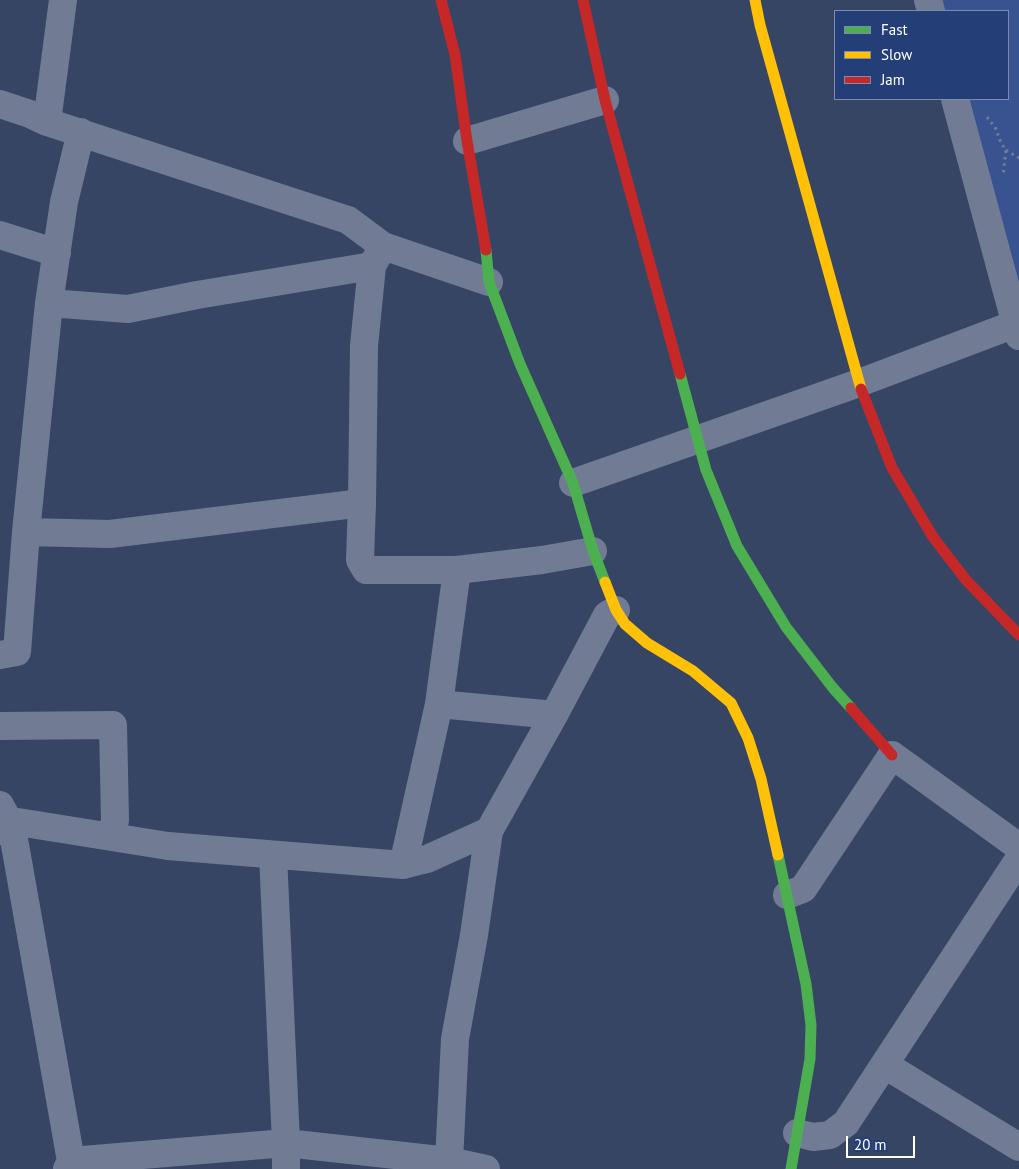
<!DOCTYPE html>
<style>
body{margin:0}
#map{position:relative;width:1019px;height:1169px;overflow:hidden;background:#374565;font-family:"PT Sans",sans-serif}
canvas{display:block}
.legend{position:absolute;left:834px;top:10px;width:175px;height:90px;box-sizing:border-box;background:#243e78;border:1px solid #7c8bae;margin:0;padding:6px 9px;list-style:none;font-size:15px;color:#fff}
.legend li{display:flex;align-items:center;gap:10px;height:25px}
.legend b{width:25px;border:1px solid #7c8bae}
.scale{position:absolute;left:846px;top:1136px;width:69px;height:22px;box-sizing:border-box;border:2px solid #fff;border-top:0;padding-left:6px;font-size:15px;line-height:18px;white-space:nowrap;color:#fff;-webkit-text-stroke:4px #243e78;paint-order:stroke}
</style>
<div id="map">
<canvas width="1019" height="1169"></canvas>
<ul class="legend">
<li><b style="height:6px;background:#4caf50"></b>Fast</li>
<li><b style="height:6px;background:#ffc107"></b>Slow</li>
<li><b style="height:6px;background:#c62828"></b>Jam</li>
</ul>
<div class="scale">20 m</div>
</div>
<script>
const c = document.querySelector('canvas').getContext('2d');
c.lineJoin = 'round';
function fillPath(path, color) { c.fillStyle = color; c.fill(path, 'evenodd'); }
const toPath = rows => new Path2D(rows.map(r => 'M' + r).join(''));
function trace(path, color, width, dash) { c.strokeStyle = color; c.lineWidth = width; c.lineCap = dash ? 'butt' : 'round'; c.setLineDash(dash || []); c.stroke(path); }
const green = toPath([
 [936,0,1019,0,1019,303,963,99,1008,99,1008,11,939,11]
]);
const path = toPath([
 [987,117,996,129,1001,143,1006,150,1003,176],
 [1006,150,1019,158]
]);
const street = toPath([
 [928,0,931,11],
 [955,99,1019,336],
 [0,104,30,114,47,122,348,220,383,246],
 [47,122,63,0],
 [467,141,605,100],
 [0,235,57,253],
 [49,303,128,309,197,295,372,266,383,246,489,282],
 [573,483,859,383,1015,324],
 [362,503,364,346,372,266],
 [26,532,110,534,362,503,360,560,366,570,457,570,542,560,593,551],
 [0,655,17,652,26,532,49,303,64,202,81,132],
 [439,704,554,715],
 [0,726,113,725,115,820,112,837],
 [0,805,12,828,71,1161],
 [0,831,12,828,18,822,168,846,403,865,427,859,489,831,554,715,607,615,616,610],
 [273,855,286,1143,286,1169],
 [403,865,439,704,457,570],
 [787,895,803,889,892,755,1019,847],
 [885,1065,1019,1147],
 [797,1133,813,1137,830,1135,846,1123,1019,859],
 [67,1169,71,1161,286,1143,449,1161,486,1169],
 [447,1169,449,1161,455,1039,474,935,489,831]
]);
const fast = toPath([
 [486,250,489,282,520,364,573,483,593,551,605,582],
 [680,374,706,470,737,546,786,627,833,688,851,708],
 [778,855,806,984,811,1025,810,1059,791,1169]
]);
const slow = toPath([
 [755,0,760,25,861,389],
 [605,582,616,610,625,624,647,643,693,671,731,703,748,738,761,779,778,855]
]);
const jam = toPath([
 [441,0,455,55,467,141,486,250],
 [583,0,605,100,680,374],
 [861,389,892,468,933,537,966,580,1019,635],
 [851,708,892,755]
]);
fillPath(green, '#38538f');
trace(path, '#717c94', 3, [2.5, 4]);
trace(street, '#717c94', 28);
trace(fast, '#4caf50', 11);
trace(slow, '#ffc107', 11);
trace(jam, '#c62828', 11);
</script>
